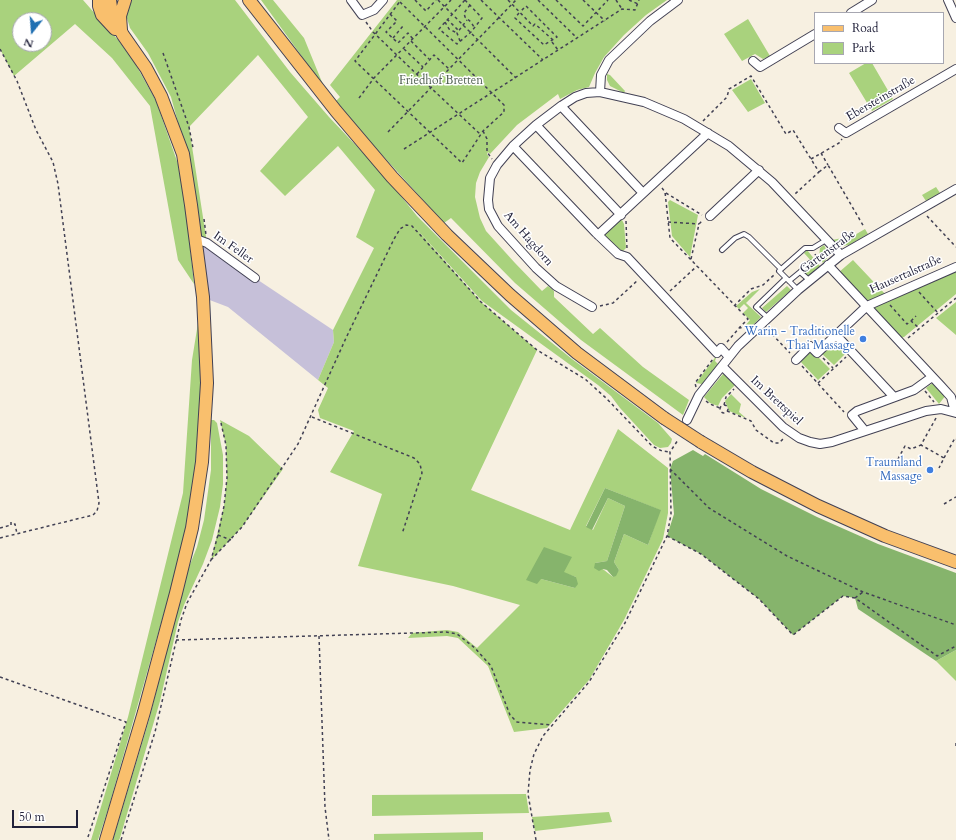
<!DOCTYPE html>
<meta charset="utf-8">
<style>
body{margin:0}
#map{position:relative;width:956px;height:840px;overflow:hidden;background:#f7f0e1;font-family:Cardo,serif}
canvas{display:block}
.legend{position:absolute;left:814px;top:12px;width:130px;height:52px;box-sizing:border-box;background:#fff;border:1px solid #a7a7b1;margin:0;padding:5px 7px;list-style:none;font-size:12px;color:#22223b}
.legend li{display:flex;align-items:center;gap:8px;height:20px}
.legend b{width:20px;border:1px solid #a7a7b1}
.north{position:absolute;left:12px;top:12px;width:40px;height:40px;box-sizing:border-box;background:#fff;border:1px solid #a7a7b1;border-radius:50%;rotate:197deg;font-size:11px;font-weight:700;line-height:16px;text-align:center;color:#22223b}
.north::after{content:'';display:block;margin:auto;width:14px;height:18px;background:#1f6fb2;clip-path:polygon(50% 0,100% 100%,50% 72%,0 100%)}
.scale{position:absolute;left:12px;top:810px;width:66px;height:18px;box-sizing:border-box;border:2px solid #22223b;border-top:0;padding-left:5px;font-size:12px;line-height:14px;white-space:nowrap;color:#22223b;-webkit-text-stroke:3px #fff;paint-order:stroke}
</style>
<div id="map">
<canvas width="956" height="840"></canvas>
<ul class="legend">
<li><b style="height:5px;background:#f9bf6d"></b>Road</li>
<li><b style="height:11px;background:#a9d27d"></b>Park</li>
</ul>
<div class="north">N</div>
<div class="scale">50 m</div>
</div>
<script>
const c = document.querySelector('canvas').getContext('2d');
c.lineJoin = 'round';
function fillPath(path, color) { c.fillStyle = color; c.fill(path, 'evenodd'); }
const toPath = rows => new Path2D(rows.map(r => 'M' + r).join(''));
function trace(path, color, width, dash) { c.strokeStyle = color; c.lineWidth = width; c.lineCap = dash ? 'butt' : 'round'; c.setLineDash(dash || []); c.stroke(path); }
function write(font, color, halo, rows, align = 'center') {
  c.font = font + ' Cardo,serif'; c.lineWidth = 3; c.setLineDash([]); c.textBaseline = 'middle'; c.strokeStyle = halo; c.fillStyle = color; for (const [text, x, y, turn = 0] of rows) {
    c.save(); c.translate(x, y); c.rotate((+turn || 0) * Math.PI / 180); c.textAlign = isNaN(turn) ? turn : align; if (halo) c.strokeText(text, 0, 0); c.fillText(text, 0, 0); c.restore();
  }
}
const industrial = toPath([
 [207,243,255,278,333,330,334,342,318,380,228,307,207,299,201,248]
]);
const green = toPath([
 [0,0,83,0,119,41,136,65,156,101,178,164,186,211,194,284,178,260,150,106,112,58,75,24,14,76,0,49],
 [20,20,44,20,44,44,20,44],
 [132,0,235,0,290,72,329,117,383,174,417,216,511,310,572,359,658,423,672,439,671,443,668,447,660,448,654,445,620,408,611,396,598,385,482,301,413,225,481,302,537,350,471,490,570,530,618,429,668,468,668,513,663,539,624,620,589,680,547,728,514,732,488,666,458,638,447,636,408,638,412,633,447,630,458,632,477,648,520,605,453,586,358,566,382,494,330,472,354,431,320,418,318,410,328,388,318,380,334,342,333,330,374,248,356,237,375,190,338,146,285,196,260,171,308,117,258,55,189,127,207,243,200,240,187,155,171,97,148,53,130,28,126,15],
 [605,488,660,510,648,545,624,534,614,562,619,570,613,577,595,563,607,561,625,506,608,498,593,530,586,526],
 [564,573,576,577,575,588,541,579],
 [261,0,273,0,304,38,324,87],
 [397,0,667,0,646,15,624,35,604,57,595,73,589,87,577,90,560,99,558,94,517,125,490,154,488,152,487,154,489,157,480,172,476,183,475,197,480,218,486,231,515,263,542,291,548,286,554,291,554,297,593,334,600,328,643,367,689,400,683,415,581,340,515,283,451,218,444,223,374,146,336,101,340,97,330,85],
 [748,19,770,56,763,59,755,54,742,61,724,34],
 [866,63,872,63,893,99,872,111,849,73],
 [607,74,610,75,625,91,624,93,610,86,607,80],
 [751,79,765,103,748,112,732,90],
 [936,187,940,193,926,201,922,195],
 [670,200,698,215,690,257,672,236,668,202],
 [618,220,622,220,624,224,626,248,623,251,619,251,604,237,604,233],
 [865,229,868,234,849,245,841,246,832,240,853,236],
 [824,245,828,253,827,258,823,263,819,257,820,248],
 [807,250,820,266,807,277,803,273,814,264,804,253],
 [853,260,886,295,868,303,838,273],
 [956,269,956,294,904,337,900,338,873,309,877,305],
 [787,286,791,290,766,312,762,308],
 [760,289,746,303,761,317,748,330,744,327,750,320,743,313,748,308,744,304,739,309,736,306,752,292],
 [956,302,956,335,936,318],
 [198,323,202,405,191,506,181,553,109,806,98,840,91,840,128,717,183,493,192,360],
 [835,340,847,352,834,365,821,353],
 [810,349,830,369,818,380,799,360],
 [717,355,715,361,718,364,702,384,696,383],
 [723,374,728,375,735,382,735,385,722,398,718,406,710,403,704,397],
 [934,382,946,395,939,404,926,388],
 [731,394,741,404,739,412,746,418,729,411,725,401],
 [211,420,214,420,217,423,223,455,223,484,220,507,212,540,203,564,184,605,178,622,160,701,120,838,119,840,113,840,149,720,187,572,197,547,204,520,211,470],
 [220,420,249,436,283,469,242,527,211,560,224,506,227,478,226,445],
 [956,650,956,681,936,661],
 [526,794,529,813,372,816,372,795],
 [609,812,612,822,535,831,532,817],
 [483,832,483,840,374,840,374,834]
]);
const forest = toPath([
 [693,450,703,456,705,454,761,489,817,517,878,544,956,573,956,650,936,661,858,609,855,598,843,596,793,635,759,599,701,554,667,536,674,514,670,469,673,461],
 [605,488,661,510,648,545,624,534,614,562,619,570,616,576,613,577,607,570,603,569,599,571,594,568,595,563,607,561,625,506,608,498,592,530,586,527],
 [544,547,572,557,564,572,576,577,578,584,575,588,541,579,537,584,526,580]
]);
const path = toPath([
 [415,0,426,11,436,0],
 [438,0,516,78],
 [465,0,482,18,471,32,457,44,439,29,465,0],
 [481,0,543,60],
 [508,0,533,26,535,24,553,40],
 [538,0,577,38],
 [556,0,583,26,608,0],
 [583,0,605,21],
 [616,0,622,9],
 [629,0,638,4],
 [400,2,504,105,504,112,483,131,462,163,355,61,401,0],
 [470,5,464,13,465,17,471,22,474,27],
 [519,13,515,18,544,45,557,37,526,6,520,12],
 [390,14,397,21,386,32,398,43,408,33,413,39],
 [447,19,458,30],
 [366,22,373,32,430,87,480,134],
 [445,22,449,29,457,33],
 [393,38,403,26],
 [411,41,429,59],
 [460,41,457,33,467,20],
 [552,42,558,50],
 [0,49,17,81,36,130,53,162,58,184,99,503,97,511,93,515,0,538],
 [404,49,423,67],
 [163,53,189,127,193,148],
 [417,74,434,55,449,69],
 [359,98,374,78,451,0],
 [703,121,727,97,729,89,751,76,786,134,793,130,819,172,795,194],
 [483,131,487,139,487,152,492,159],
 [388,132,516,0],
 [404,149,622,9,635,10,639,0],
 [821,153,828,165],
 [811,159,839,143,842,139],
 [819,172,828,165,864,227],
 [662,188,665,192,670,238,748,319,740,327,743,330],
 [666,193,702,215],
 [927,216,956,247],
 [204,219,206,235],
 [626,221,627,249],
 [668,222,699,224],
 [815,254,819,261],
 [691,259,699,224,703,220],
 [670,291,697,266],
 [919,292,938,313],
 [890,305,907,324,911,321,919,328],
 [600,306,613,303,638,280],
 [734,306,751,289,763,285,774,275],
 [911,321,916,316],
 [768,330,790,353],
 [908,338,956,298],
 [727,342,740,327],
 [823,358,833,368],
 [802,366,844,412],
 [818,383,846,357],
 [696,387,695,383,713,359],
 [925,391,934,402],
 [706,401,710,404,720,408],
 [724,405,726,397,734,389],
 '720 409a4 4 0 1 1 8 0a4 4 0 1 1-8 0Z',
 [727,411,751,421,756,430,774,443,779,443,784,438],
 [312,417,414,458,420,464,422,473,402,534],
 [936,418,921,445,944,458,939,468],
 [944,458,955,438,956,439],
 [898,459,905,446,911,449,921,445],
 [670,469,709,508,787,556,863,592,956,625],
 [944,504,956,497],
 [11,522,11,525,15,524,17,534],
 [0,528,11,525],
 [218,535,231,540],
 [667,536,701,554,759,599,793,635,843,596,855,598,937,656,956,646],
 [211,560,242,527,298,444,346,338,394,239,400,229,406,225,412,226,481,302,537,350,585,379,606,398,652,446,662,451,670,452],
 [855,598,863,592],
 [319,636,325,807,329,840],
 [176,640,446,632,457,634,475,648,491,666,510,715,517,722,552,725],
 [0,677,126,722,87,840],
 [956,743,956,747],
 [121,840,155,732,181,620,187,603,211,560,218,535,224,506,227,478,226,445,221,423],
 [536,840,528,794,530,770,534,754,543,736,589,682,625,623,667,536,671,514,670,452,678,440]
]);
const service = toPath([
 [722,250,735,238,744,234,749,237,781,269],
 [800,272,810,263],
 [789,281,800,272,809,280],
 [798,290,779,271,805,248,813,248,826,240],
 [767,317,756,307,786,278]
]);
const minor = toPath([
 [351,0,362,15,374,10,383,0],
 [948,0,956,18],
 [851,13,872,0],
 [753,61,760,67,815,34],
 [600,92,601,75,609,60,650,21,678,0],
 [561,106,643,193],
 [536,125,621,215],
 [839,128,846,133,956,69],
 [513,146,596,233,618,254,627,257,717,353,721,348,729,357],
 [710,216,759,170],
 [598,235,708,133],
 [196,239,207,243,255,278],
 [828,265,941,386,951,397,955,412],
 [592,307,556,286,536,268,498,226,489,209,488,200,490,178,497,165,513,146,536,125,561,106,575,97,586,93,600,92,644,102,684,119,729,146,772,182,841,255],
 [836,335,894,397],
 [796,360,810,346,817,353,867,306,956,267],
 [722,366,783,427,799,438,810,442,820,444,832,442,926,411,941,409,956,413],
 [687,420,699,395,738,346,798,290,841,255,956,189],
 [865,431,852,415,857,411,914,390,932,377]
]);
const primary = toPath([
 [99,0,99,6,102,15,115,29],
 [249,0,336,111,392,177,447,235,510,295,577,353,664,418],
 [121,30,120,16,125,0],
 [701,442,752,472,818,506,885,536,956,562],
 [106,840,144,712,176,593,192,528,202,462,207,383,203,297,191,205,183,154,161,96,146,68,123,35,112,15,110,0]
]);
const primaryBridge = toPath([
 [664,418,701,442]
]);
const markers = [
 [863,339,4,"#3f7fe0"],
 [930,470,4,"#3f7fe0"]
];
const parkNames = [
 ["Friedhof Bretten",441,81]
];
const streetNames = [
 ["Ebersteinstraße",881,99,-30],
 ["Am Hagdorn",528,239,49],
 ["Im Feller",233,248,35],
 ["Gartenstraße",828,252,-36],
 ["Hausertalstraße",906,275,-24],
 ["Im Brettspiel",776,401,43]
];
const shopNames = [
 ["Warin - Traditionelle",855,332],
 ["Thai Massage",855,346],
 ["Traumland",922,463],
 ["Massage",922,477]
];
fillPath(industrial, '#c6c0d9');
fillPath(green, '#a9d27d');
fillPath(forest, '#86b46c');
trace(service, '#424154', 6);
trace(minor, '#424154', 10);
trace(primary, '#424154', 14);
trace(path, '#424154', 1.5, [3, 3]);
trace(service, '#fff', 4);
trace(minor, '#fff', 8);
trace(primary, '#f9bf6d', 12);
trace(primaryBridge, '#424154', 14, []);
trace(primaryBridge, '#f9bf6d', 12);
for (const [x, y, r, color] of markers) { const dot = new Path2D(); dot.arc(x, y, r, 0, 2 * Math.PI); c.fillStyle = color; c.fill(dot); trace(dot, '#fff', 1.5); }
write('12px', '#516052', '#fff', parkNames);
write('12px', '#22223b', '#fff', streetNames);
write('12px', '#366cbe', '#fff', shopNames, 'right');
</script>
